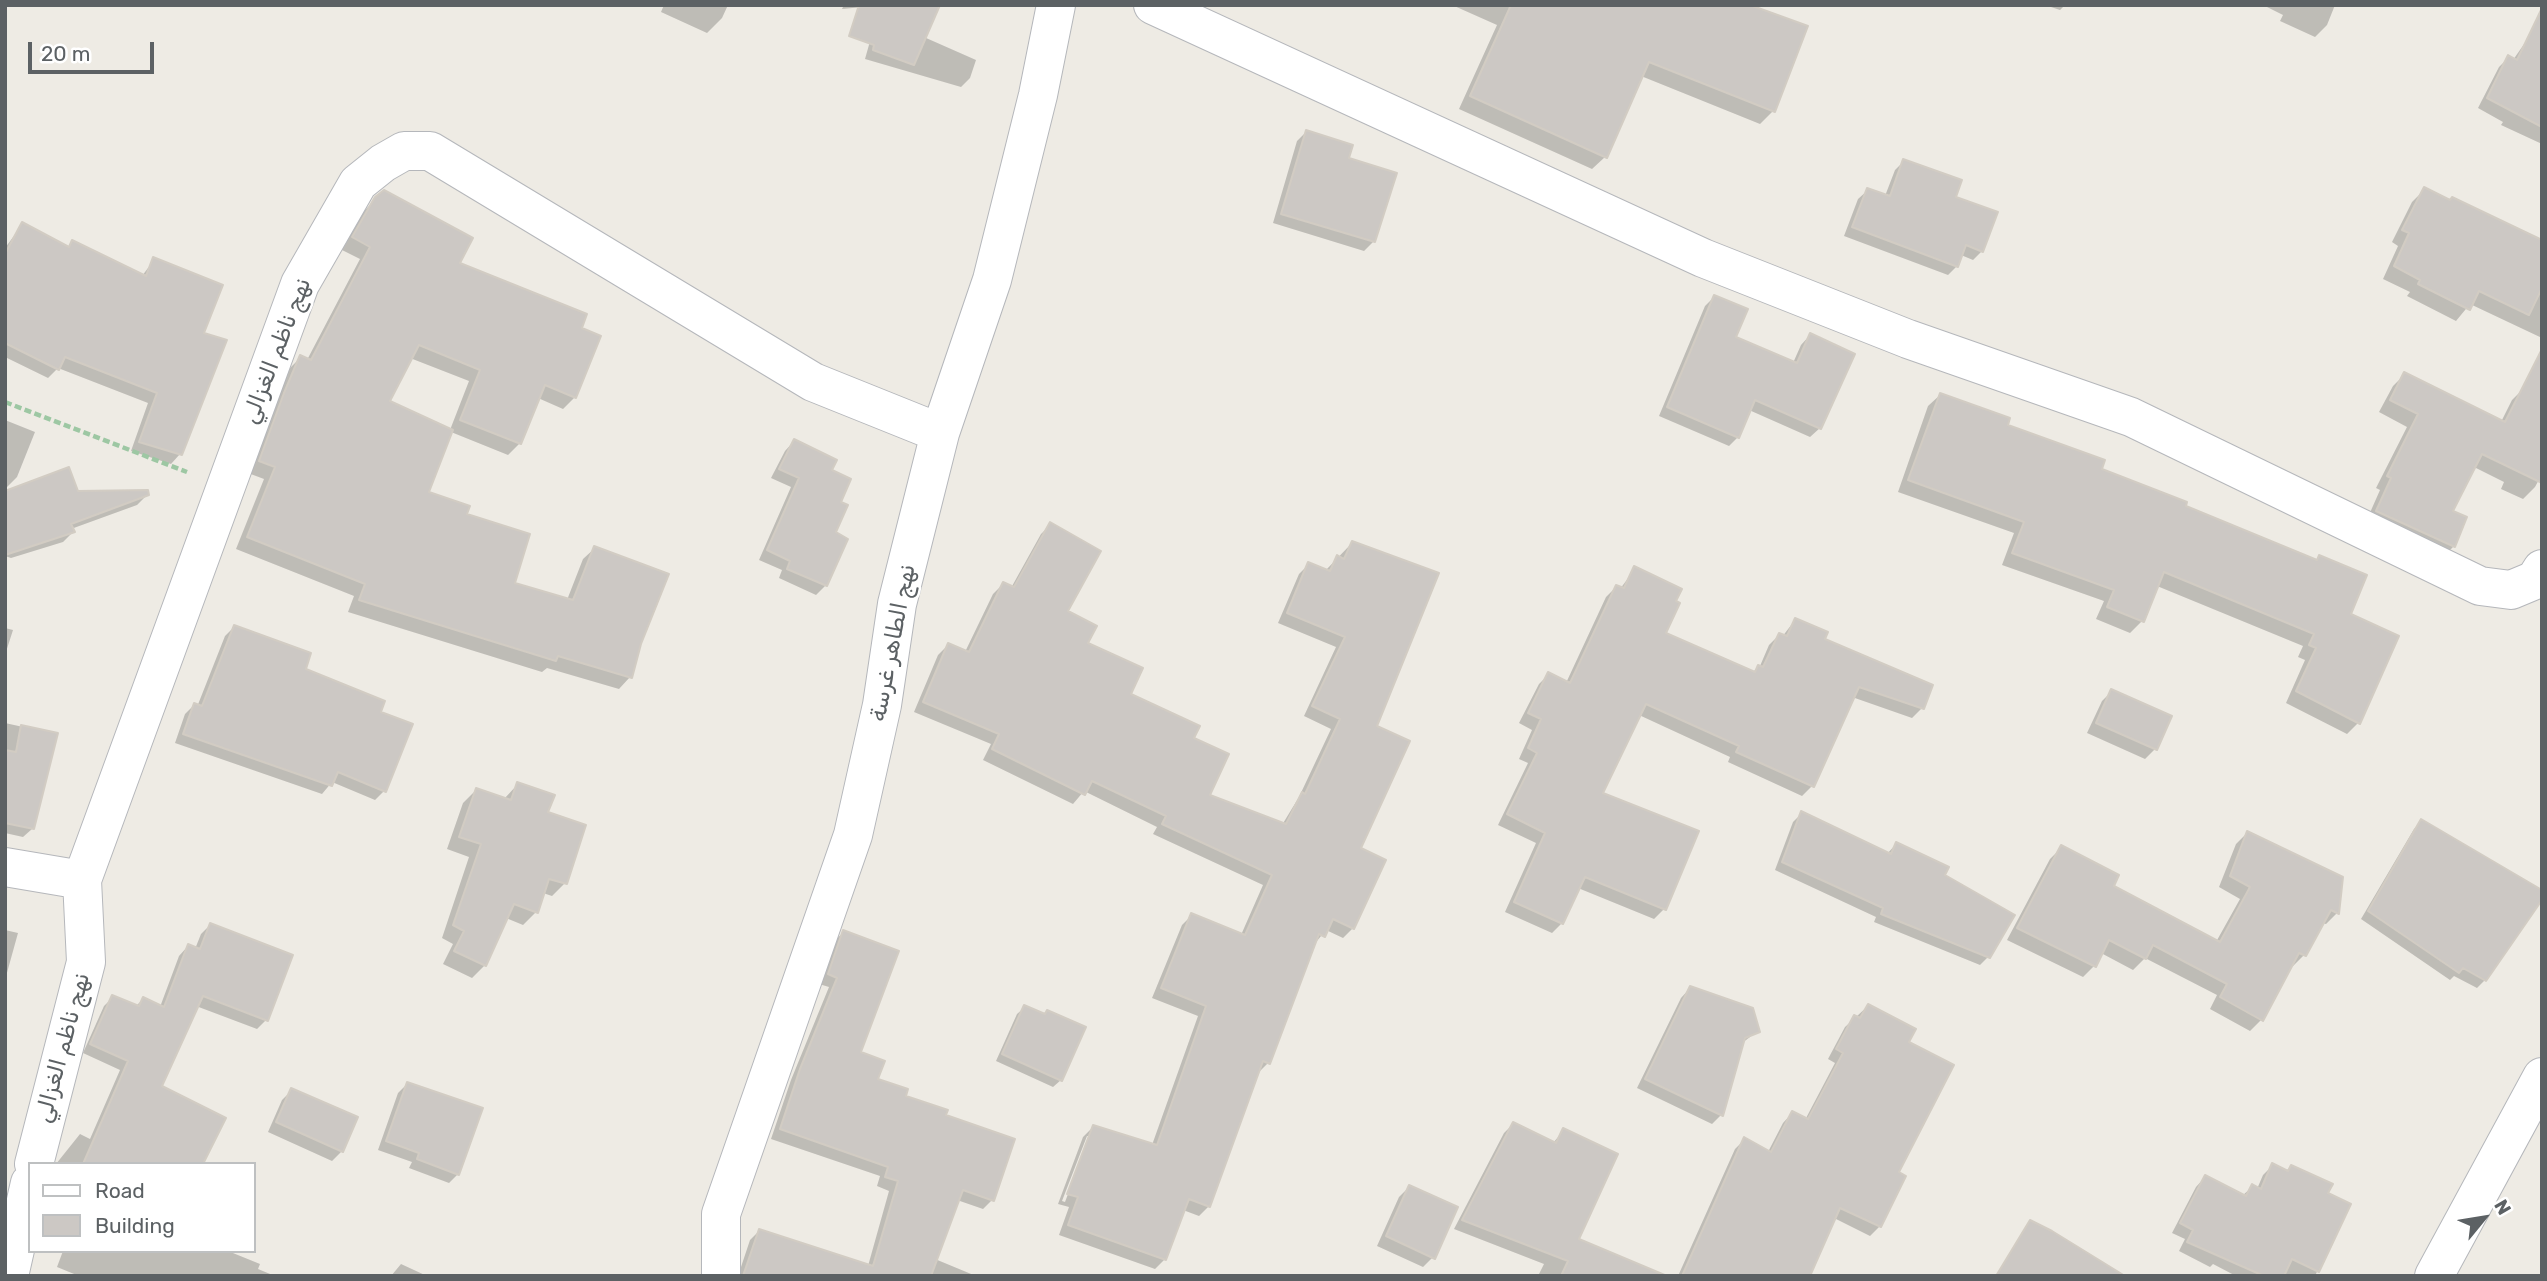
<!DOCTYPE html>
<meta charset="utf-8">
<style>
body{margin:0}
#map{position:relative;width:2547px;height:1281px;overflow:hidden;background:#eeebe4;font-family:Rubik,sans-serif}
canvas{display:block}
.frame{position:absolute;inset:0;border:7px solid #5c6164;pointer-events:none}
.legend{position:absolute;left:28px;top:1162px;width:228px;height:91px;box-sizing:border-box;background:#fff;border:2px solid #bec0c1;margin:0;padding:9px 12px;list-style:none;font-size:21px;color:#5c6164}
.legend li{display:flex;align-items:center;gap:14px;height:35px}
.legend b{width:35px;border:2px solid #bec0c1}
.north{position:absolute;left:2449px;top:1183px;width:70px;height:70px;-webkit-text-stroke:5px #fff;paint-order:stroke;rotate:60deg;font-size:19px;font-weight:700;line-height:28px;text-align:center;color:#5c6164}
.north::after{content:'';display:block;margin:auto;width:24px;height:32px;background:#5c6164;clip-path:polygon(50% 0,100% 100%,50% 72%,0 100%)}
.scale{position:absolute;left:28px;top:42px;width:126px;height:32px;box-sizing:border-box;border:4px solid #5c6164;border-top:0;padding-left:9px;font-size:21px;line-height:24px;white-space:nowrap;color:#5c6164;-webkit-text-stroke:5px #fff;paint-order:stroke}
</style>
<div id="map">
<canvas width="2547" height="1281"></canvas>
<div class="frame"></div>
<ul class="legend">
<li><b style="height:9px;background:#fff"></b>Road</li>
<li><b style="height:19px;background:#ccc8c4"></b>Building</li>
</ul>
<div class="north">N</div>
<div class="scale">20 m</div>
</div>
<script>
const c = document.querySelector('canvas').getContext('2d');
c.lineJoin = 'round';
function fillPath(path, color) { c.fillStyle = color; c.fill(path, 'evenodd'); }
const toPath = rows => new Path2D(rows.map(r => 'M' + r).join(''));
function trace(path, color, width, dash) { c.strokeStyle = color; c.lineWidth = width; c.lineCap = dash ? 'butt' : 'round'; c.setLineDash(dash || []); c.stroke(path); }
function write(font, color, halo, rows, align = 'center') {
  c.font = font + ' Rubik,"Noto Naskh Arabic",sans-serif'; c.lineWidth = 5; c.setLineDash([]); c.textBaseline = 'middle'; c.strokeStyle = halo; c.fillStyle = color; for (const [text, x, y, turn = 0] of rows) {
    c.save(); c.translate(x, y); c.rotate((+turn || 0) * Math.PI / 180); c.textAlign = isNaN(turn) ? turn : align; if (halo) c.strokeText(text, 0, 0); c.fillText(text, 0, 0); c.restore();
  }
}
const shadow = toPath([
 [728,5,722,18,707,33,661,12,664,5],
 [844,5,884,5,842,9],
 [1452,5,1752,5,1806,27,1773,111,1760,124,1641,76,1605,157,1592,169,1459,109,1497,25],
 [2045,5,2065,5,2060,10],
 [2263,5,2335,5,2327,25,2315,37,2280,21,2283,15],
 [883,19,976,60,970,78,961,87,865,59,874,27],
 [2529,37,2542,43,2542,144,2501,125,2503,122,2478,108,2499,67,2509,57,2513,60],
 [1306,132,1347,159,1374,241,1364,251,1273,223,1297,141],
 [1904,161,1954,198,1982,251,1973,260,1961,255,1957,266,1948,275,1844,236,1858,199,1868,190,1885,196,1895,170],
 [2424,190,2542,242,2542,338,2470,304,2456,321,2407,296,2410,292,2383,279,2398,246,2392,242,2412,202],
 [376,199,457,264,579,329,575,397,563,409,538,398,520,443,508,455,451,432,426,493,465,515,513,584,567,600,583,559,595,548,639,644,630,677,619,689,547,668,542,672,348,612,354,596,236,549,264,479,248,473,289,369,301,357,307,360,360,259,342,250,364,211],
 [410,358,469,381,450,430,388,402],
 [22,225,67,248,73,242,142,276,154,260,180,454,171,464,131,451,148,403,58,368,48,378,5,357,5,248],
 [1714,297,1734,338,1793,363,1801,345,1810,335,1820,428,1810,437,1749,410,1738,437,1729,446,1659,416,1705,306],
 [2405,374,2501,422,2512,400,2524,388,2542,474,2535,487,2523,499,2501,489,2504,482,2474,467,2450,512,2454,546,2442,558,2365,524,2380,490,2376,488,2407,427,2379,412,2393,386],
 [1940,395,2184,507,2315,561,2320,557,2348,615,2358,723,2347,734,2286,703,2305,660,2298,657,2303,646,2157,586,2142,621,2130,633,2096,619,2104,601,2002,565,2014,533,1898,492,1928,406],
 [5,420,35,432,17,477,7,487],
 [794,441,830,470,838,503,834,533,846,539,826,585,816,595,779,578,782,570,759,560,791,487,771,478,785,451],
 [5,493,147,495,137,505,71,529,73,532,63,542,11,558,5,556],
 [1051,524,1065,611,1085,644,1129,695,1192,739,1207,796,1282,825,1299,797,1331,729,1304,716,1336,647,1278,623,1299,574,1309,564,1325,571,1352,543,1375,727,1358,849,1353,928,1343,938,1326,930,1312,947,1268,1063,1258,1073,1209,1206,1199,1216,1183,1210,1165,1259,1155,1269,1059,1235,1069,1207,1058,1204,1083,1137,1093,1127,1152,1145,1198,1016,1152,998,1182,925,1192,915,1241,935,1263,885,1153,834,1157,827,1084,791,1073,804,983,760,991,744,914,712,938,655,948,645,965,652,993,594,1003,584,1011,588,1041,534],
 [1087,1136,1090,1136,1065,1202,1062,1201],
 [1635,569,1664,634,1753,673,1760,666,1769,645,1779,635,1782,637,1795,620,1922,708,1912,718,1852,697,1812,786,1802,796,1728,762,1730,757,1639,715,1601,794,1664,909,1654,919,1578,888,1562,923,1552,933,1505,912,1536,843,1498,825,1528,763,1519,759,1532,730,1519,723,1539,684,1549,674,1566,683,1606,597,1616,587,1620,589],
 [234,627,379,713,384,791,375,800,332,782,322,794,175,743,185,714,194,705,197,707,225,636],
 [5,628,13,630,5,655],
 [2112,691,2170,717,2155,749,2145,759,2087,733,2102,701],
 [5,723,55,734,32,829,23,837,5,833],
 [518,784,546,813,565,883,552,896,543,893,536,912,523,925,506,918,485,965,472,978,443,964,453,944,442,938,469,857,447,849,463,803,476,790,504,799],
 [1801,814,1887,854,1896,844,1943,875,1988,957,1980,965,1874,922,1876,917,1775,870,1793,822],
 [2422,821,2485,980,2477,988,2454,976,2450,980,2361,919,2414,829],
 [2247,833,2341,878,2337,913,2326,924,2322,923,2304,955,2293,966,2290,965,2262,1019,2250,1031,2210,1009,2217,995,2145,958,2133,970,2101,953,2094,966,2083,977,2007,940,2050,859,2061,848,2111,887,2216,942,2240,899,2219,887,2236,844],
 [210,925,266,1020,257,1029,196,1006,160,1087,201,1164,56,1164,80,1134,90,1139,120,1070,83,1053,104,1006,113,997,136,1006,143,999,160,1007,179,956,188,946,195,949,201,934],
 [5,930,18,933,5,980],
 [844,932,859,1053,876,1080,944,1117,992,1200,983,1209,957,1200,935,1259,976,1276,738,1276,750,1240,759,1231,868,1266,889,1191,877,1186,880,1176,771,1139,791,1080,829,987,819,984,834,941],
 [1690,988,1758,1031,1742,1043,1721,1115,1712,1124,1637,1088,1681,998],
 [1868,1006,1907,1043,1896,1173,1880,1226,1870,1236,1834,1218,1808,1276,1678,1276,1735,1149,1744,1140,1768,1152,1783,1123,1792,1113,1805,1120,1835,1063,1828,1059,1845,1027],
 [1025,1007,1044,1015,1061,1080,1053,1087,996,1061,1017,1014],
 [407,1084,458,1174,449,1183,409,1168,412,1162,378,1150,398,1093],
 [292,1090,342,1151,332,1161,268,1132,282,1100],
 [1513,1124,1553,1143,1564,1130,1578,1238,1665,1276,1538,1276,1544,1264,1454,1229,1504,1133],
 [2273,1165,2286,1172,2291,1167,2326,1194,2349,1205,2315,1276,2236,1276,2213,1264,2210,1267,2179,1251,2185,1239,2172,1233,2196,1187,2205,1177,2242,1196,2252,1187,2257,1189,2263,1175],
 [1409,1187,1433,1257,1423,1267,1377,1246,1399,1197],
 [63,1251,228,1251,260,1264,258,1269,275,1276,79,1276,57,1267],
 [401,1264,427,1276,391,1276]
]);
const building = toPath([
 [859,5,940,5,914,65,873,50,874,45,849,36,859,5],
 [1511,5,1750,5,1808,26,1775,112,1649,62,1607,158,1470,96,1511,5],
 [2542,8,2542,127,2487,98,2508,55,2517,60,2542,8],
 [1306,130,1353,145,1349,158,1397,173,1375,242,1281,214,1306,130],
 [1903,159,1962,180,1956,197,1998,212,1983,252,1966,245,1958,267,1852,227,1867,188,1890,196,1903,159],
 [2424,187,2450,200,2452,197,2542,240,2542,288,2529,315,2479,291,2470,310,2418,284,2420,280,2394,266,2409,233,2402,230,2424,187],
 [384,190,473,238,460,263,587,314,582,328,601,336,576,398,545,385,521,444,460,420,480,370,419,345,390,401,453,430,429,492,470,506,467,514,530,534,515,583,573,600,594,546,669,574,641,644,632,678,558,656,556,661,359,600,365,584,247,537,275,467,259,461,284,393,300,355,311,360,370,247,352,237,375,197,384,190],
 [22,222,69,247,72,240,146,276,153,257,223,285,204,333,227,340,182,455,139,442,157,393,65,357,59,370,5,343,5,254,22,222],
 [1714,295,1748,309,1736,337,1797,363,1810,333,1855,354,1821,429,1755,400,1739,438,1667,407,1714,295],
 [2542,349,2542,483,2482,454,2453,511,2467,517,2455,547,2376,511,2391,478,2387,476,2418,414,2390,400,2404,372,2505,422,2542,349],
 [1940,393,2010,418,2008,425,2105,460,2102,469,2187,502,2186,506,2317,560,2319,555,2367,575,2351,614,2399,636,2360,724,2296,691,2316,648,2309,645,2314,634,2164,572,2144,622,2107,607,2114,590,2012,553,2024,522,1908,480,1940,393],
 [794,439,837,460,832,470,851,479,841,502,848,505,836,532,848,539,827,586,787,569,790,561,767,550,799,478,779,469,794,439],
 [69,467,78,491,148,490,149,495,71,524,75,532,5,555,5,491,69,467],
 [1050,522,1101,551,1068,611,1097,626,1088,643,1143,668,1131,694,1200,726,1194,738,1229,754,1210,795,1286,824,1302,792,1305,794,1340,719,1312,706,1345,637,1287,613,1308,562,1330,571,1337,555,1344,559,1352,541,1439,573,1377,726,1410,741,1361,848,1386,860,1354,929,1333,919,1325,937,1319,934,1270,1064,1263,1061,1210,1207,1189,1199,1166,1260,1068,1225,1078,1197,1067,1194,1093,1125,1157,1145,1206,1006,1161,988,1191,913,1245,935,1272,875,1162,824,1166,816,1092,781,1085,795,992,749,999,734,923,702,948,643,969,652,1003,582,1014,587,1050,522],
 [1634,566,1682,589,1676,601,1680,603,1666,633,1755,672,1758,665,1763,667,1779,633,1787,636,1795,618,1828,632,1825,639,1933,685,1924,709,1859,687,1814,787,1736,752,1739,746,1646,704,1603,793,1699,831,1666,910,1585,877,1563,924,1514,902,1545,833,1507,814,1537,753,1528,748,1541,719,1528,713,1548,672,1570,683,1616,585,1624,588,1634,566],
 [234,625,311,653,306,669,385,701,381,712,413,724,386,792,338,772,332,786,183,734,194,703,202,706,234,625],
 [2111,689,2172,716,2157,750,2096,723,2111,689],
 [21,725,58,733,34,829,5,823,5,750,16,752,21,725],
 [517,782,555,795,548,812,586,825,567,884,549,879,538,913,514,904,486,966,454,951,464,931,453,925,481,844,459,837,476,788,511,800,517,782],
 [1801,811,1891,854,1896,842,1949,867,1945,875,2015,915,1990,958,1881,914,1883,908,1782,862,1801,811],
 [2421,819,2542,890,2542,900,2486,981,2463,968,2459,973,2368,911,2421,819],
 [2247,831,2343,877,2339,914,2331,910,2306,956,2299,953,2263,1021,2220,997,2227,984,2153,945,2146,959,2109,940,2096,967,2017,928,2061,845,2119,875,2114,886,2220,942,2250,887,2230,876,2247,831],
 [210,923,293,955,268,1021,203,996,162,1086,226,1118,203,1164,83,1164,128,1061,90,1044,112,995,139,1006,143,997,164,1007,188,944,200,949,210,923],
 [843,930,899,951,861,1052,885,1061,878,1079,908,1089,906,1096,948,1110,946,1115,1015,1139,994,1201,963,1190,931,1276,743,1276,759,1229,873,1266,898,1181,885,1177,888,1167,780,1129,800,1069,837,978,828,974,843,930],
 [1690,986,1753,1008,1760,1032,1745,1038,1723,1116,1645,1079,1690,986],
 [1868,1004,1916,1029,1909,1042,1954,1065,1899,1172,1906,1176,1881,1227,1840,1208,1810,1276,1682,1276,1744,1137,1771,1152,1792,1111,1808,1119,1843,1053,1836,1049,1854,1015,1860,1018,1868,1004],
 [1024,1005,1045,1014,1047,1010,1086,1027,1062,1081,1002,1054,1024,1005],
 [407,1082,483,1108,459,1175,417,1159,419,1153,386,1141,407,1082],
 [291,1088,358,1117,343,1152,276,1122,291,1088],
 [1513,1122,1556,1143,1563,1128,1618,1154,1579,1239,1667,1276,1561,1276,1568,1261,1462,1220,1513,1122],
 [2272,1163,2288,1171,2291,1165,2333,1184,2328,1193,2351,1204,2319,1272,2292,1259,2284,1276,2264,1276,2187,1242,2193,1230,2180,1223,2205,1175,2246,1196,2252,1184,2261,1189,2272,1163],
 [1409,1185,1458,1207,1435,1259,1386,1236,1409,1185],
 [2030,1220,2052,1231,2125,1276,1996,1276,2030,1220]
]);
const path = toPath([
 [5,402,187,472]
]);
const minor = toPath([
 [1153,5,1703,258,1908,339,2131,417,2480,586,2511,590,2535,580,2542,569],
 [5,867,82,880],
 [34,1164,86,962,82,880,300,284,358,183,383,163,404,151,430,151,813,382,940,433],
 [9,1276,30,1183],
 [721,1276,721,1214,853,835,882,705,897,604,940,433,992,280,1038,95,1056,5],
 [2434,1276,2542,1077]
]);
const streetNames = [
 ["نهج ناظم الغزالي",277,351,-69],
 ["نهج الطاهر غرسة",893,643,-79],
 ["نهج ناظم الغزالي",63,1048,-75]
];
fillPath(shadow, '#0003');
fillPath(building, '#ccc8c4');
trace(building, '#d2ccc3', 2);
trace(minor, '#b5b7bb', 40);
trace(path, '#9dc7a3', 4.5, [7, 3.5]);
trace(minor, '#fff', 38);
write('23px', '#5c6164', '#fff', streetNames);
</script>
